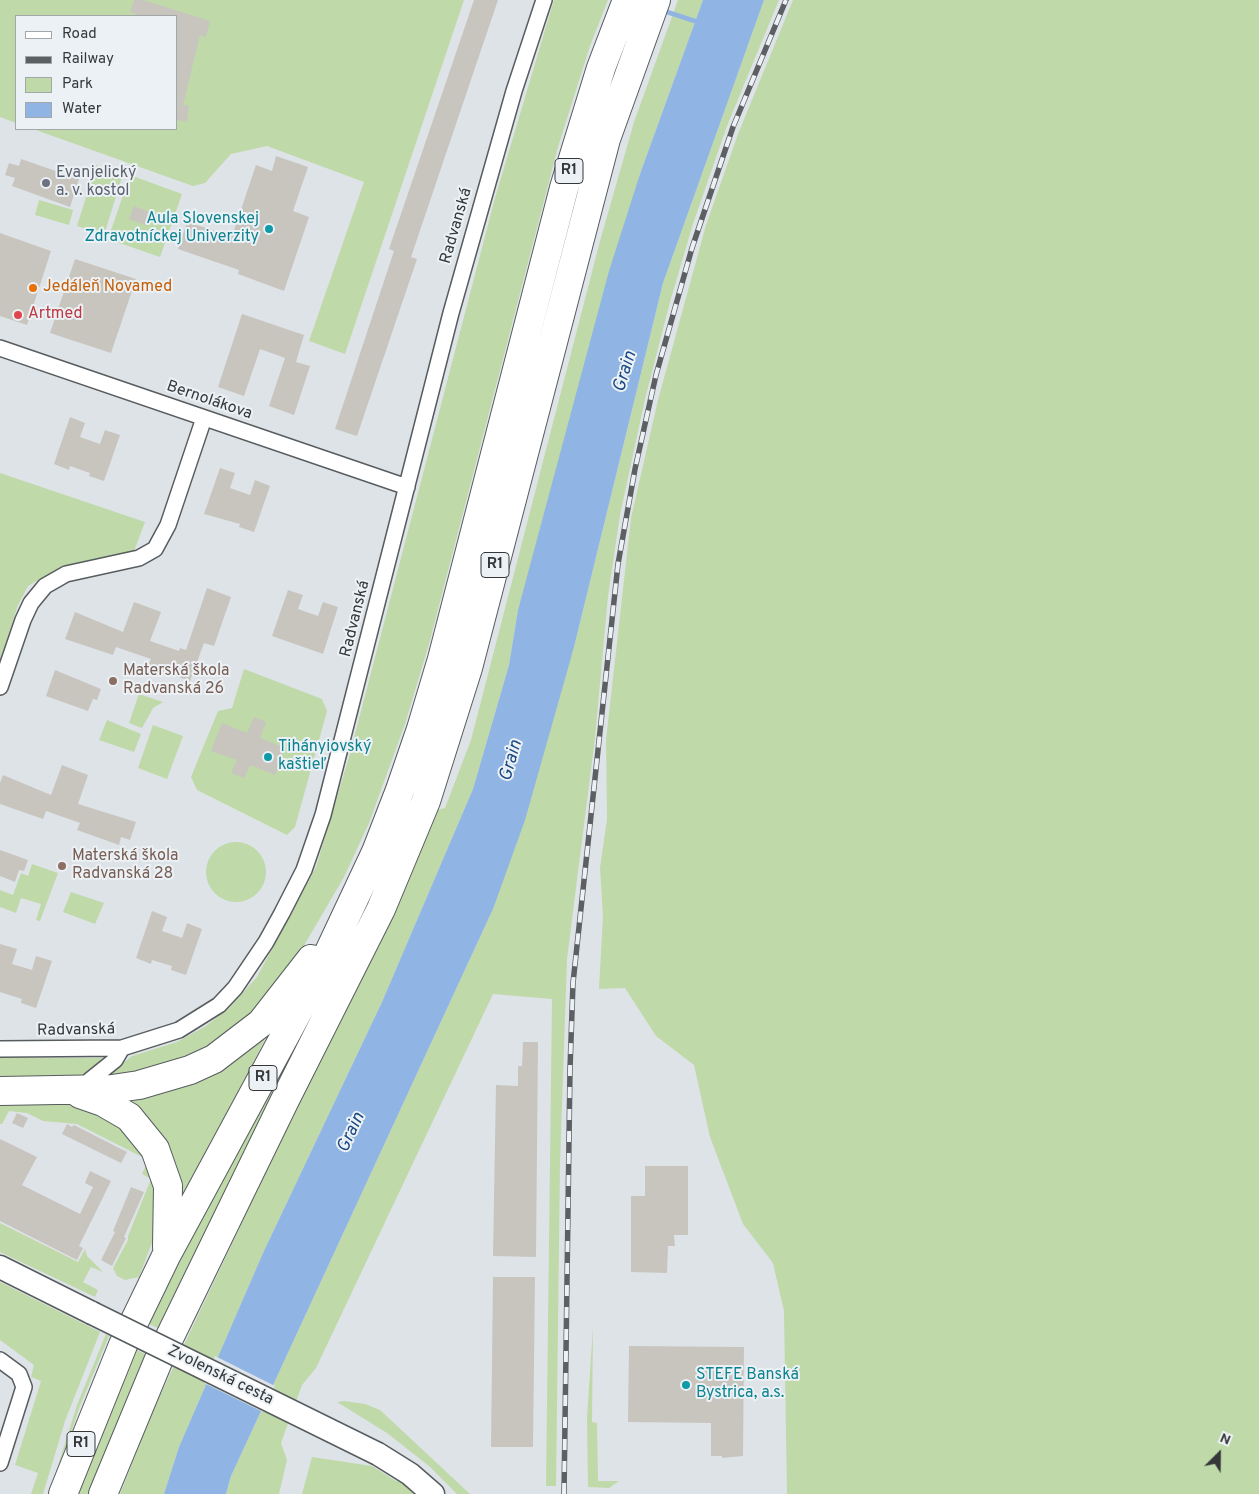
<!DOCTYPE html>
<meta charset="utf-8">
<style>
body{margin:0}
#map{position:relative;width:1259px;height:1494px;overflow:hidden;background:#dee3e8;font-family:Overpass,sans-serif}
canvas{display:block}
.legend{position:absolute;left:15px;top:15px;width:162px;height:115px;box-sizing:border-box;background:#ebf1f5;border:1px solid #a2a7aa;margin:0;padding:6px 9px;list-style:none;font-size:15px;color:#353739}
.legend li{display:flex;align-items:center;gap:10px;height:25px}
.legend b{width:25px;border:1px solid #a2a7aa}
.north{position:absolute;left:1194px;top:1429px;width:50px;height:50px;-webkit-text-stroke:4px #ebf1f5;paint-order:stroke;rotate:23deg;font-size:14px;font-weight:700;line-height:20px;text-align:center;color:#353739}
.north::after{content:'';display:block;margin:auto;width:18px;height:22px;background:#353739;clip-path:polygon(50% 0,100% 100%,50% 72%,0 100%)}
</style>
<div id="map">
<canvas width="1259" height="1494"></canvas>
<ul class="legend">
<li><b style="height:6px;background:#fff"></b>Road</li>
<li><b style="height:6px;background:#5d6062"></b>Railway</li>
<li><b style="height:14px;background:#bfd9a9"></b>Park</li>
<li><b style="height:14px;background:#90b4e4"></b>Water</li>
</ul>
<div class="north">N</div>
</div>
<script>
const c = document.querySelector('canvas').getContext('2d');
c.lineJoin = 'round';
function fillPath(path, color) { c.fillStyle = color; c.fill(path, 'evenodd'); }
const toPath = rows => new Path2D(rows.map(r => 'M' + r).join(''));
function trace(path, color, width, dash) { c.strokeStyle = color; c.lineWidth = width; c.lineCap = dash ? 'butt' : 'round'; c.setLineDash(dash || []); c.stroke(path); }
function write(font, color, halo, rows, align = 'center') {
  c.font = font + ' Overpass,sans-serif'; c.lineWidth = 4; c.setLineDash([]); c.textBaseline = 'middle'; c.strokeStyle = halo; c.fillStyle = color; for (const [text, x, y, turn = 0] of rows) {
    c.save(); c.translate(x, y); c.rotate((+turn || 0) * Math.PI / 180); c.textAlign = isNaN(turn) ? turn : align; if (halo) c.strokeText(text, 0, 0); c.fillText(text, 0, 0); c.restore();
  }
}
const green = toPath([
 [0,0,464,0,345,354,309,341,364,182,267,146,231,154,205,183,193,186,33,129,176,129,176,16,16,16,16,123,0,117],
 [554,0,608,0,590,46,558,147,429,644,405,724,369,823,344,877,299,954,246,1025,166,1071,105,1077,132,1056,177,1042,206,1026,230,1007,257,977,316,867,349,757,495,198],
 [635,0,642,0,604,101,581,178,455,665,423,769,391,855,356,931,163,1331,144,1321,350,929,553,258],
 [678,0,703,0,640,174,518,610,509,665,473,789,382,1002,263,1253,179,1447,164,1494,120,1494,154,1408,240,1227,256,1187,385,933,437,810,445,808,471,740,600,241,634,122],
 [764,0,779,0,727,126,693,224,670,302,645,399,620,515,608,596,595,738,567,959,560,1164,556,1486,546,1486,552,999,493,994,316,1368,302,1385,281,1443,287,1460,279,1494,226,1494,231,1476,493,909,574,647,663,283],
 [793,0,1259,0,1259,1494,787,1494,784,1311,773,1263,743,1224,710,1137,694,1065,656,1036,625,988,599,989,603,916,600,868,607,819,606,740,631,518,658,400,706,225,738,134],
 [96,165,123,174,104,235,77,226],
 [130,175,182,194,160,257,108,239],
 [39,200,73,210,69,225,35,215],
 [0,473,145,522,134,551,62,566,28,586,18,605,0,659],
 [244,669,322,699,327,711,295,827,287,835,197,790,191,777,218,711,232,708],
 [139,694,163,702,153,708,142,728,129,723],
 [107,720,141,734,134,752,99,740],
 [153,725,183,736,167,779,138,768],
 '206 872a30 30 0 1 1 60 0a30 30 0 1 1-60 0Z',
 [32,864,58,873,40,921,36,920,41,904,21,898,16,913,0,907,0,890,13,895,21,873,28,876],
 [71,892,104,903,95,924,63,912],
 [273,1023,199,1172,181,1201,177,1166,168,1146,145,1113,129,1098],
 [0,1058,105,1058,82,1077,0,1081],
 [25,1101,68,1103,104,1111,119,1119,131,1130,143,1145,157,1174,161,1190,162,1210,153,1240,139,1277,125,1280,117,1276,113,1268,128,1240,128,1236,151,1179,142,1174,148,1160,77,1124,43,1121,27,1113,9,1111,2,1124,0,1124,0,1103],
 [0,1223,78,1262,85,1249,87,1256,103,1272,91,1267,83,1282,98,1290,95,1297,0,1252],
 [0,1282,100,1332,65,1421,43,1494,31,1494,38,1473,15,1465,41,1381,31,1377,34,1365,0,1340],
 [593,1327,592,1422,597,1423,598,1481,619,1481,609,1488,588,1487,587,1418],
 [106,1334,109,1336,80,1406,51,1494,49,1494,77,1405],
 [131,1347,149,1356,91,1494,71,1494],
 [344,1401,365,1404,380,1410,470,1494,457,1494,429,1466,387,1433,337,1402],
 [312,1457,372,1466,396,1481,402,1481,420,1494,302,1494]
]);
const water = toPath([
 [703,0,764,0,663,283,574,647,525,820,493,909,231,1476,226,1494,164,1494,179,1447,263,1253,382,1002,473,789,509,665,518,610,609,271,640,174]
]);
const pier = toPath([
 [215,1356,275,1386,263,1412,204,1383]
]);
const stream = toPath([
 [661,10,701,23]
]);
const building = toPath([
 [134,0,143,0,210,21,206,37,200,35,183,105,189,106,187,122,176,120,176,16,140,16,130,12],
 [474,0,498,0,411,257,417,259,357,436,335,429,394,251,389,249],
 [276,156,308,167,293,211,309,217,284,291,238,274,239,270,178,249,187,222,232,236,256,165,272,171],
 [21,159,79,179,70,207,12,186,15,178,5,175,9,163,19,166],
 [134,206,152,213,148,226,129,219],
 [0,233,51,251,27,325,0,316],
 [75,259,136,279,111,353,50,333],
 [242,314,304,335,296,362,310,366,294,415,269,406,285,358,260,349,244,396,218,387],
 [70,417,85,423,80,437,100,444,105,430,120,435,104,481,89,476,90,473,70,466,69,470,54,464],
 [220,468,235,473,230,488,250,495,255,480,270,486,254,532,239,527,240,524,204,514],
 [207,588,231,597,214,646,204,643,190,681,148,666,151,659,116,647,113,655,65,639,75,612,123,632,134,602,161,612,150,641,179,651,180,648,186,650],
 [288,590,303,595,298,609,318,616,323,602,338,607,323,654,272,636],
 [55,670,101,689,97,700,93,699,88,711,46,696],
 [254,717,266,722,260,738,285,748,275,775,250,765,244,778,231,773,237,760,211,751,222,723,247,733],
 [62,765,88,775,78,804,136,822,130,840,121,837,119,845,77,830,80,823,46,811,43,819,0,804,0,783,3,775,51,795],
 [0,850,28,860,24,871,19,870,15,882,0,876],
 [152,911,167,917,162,931,182,938,187,923,202,929,186,975,171,970,172,966,152,960,151,964,136,958],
 [0,944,17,949,12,964,32,970,36,956,52,961,36,1008,21,1003,22,999,0,992],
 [523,1042,538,1042,536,1257,493,1256,496,1085,518,1086,518,1066,522,1066],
 [17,1113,28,1118,23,1128,12,1123],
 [67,1124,72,1127,74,1125,127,1152,121,1163,62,1134],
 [0,1139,37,1157,22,1185,80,1214,93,1187,85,1183,90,1171,111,1181,79,1246,83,1248,77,1260,0,1221],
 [645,1166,688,1166,688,1235,674,1235,675,1246,668,1246,667,1273,631,1272,631,1196,645,1196],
 [131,1187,144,1192,124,1237,126,1238,112,1266,101,1260,115,1232,113,1231],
 [493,1277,535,1277,533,1447,491,1447],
 [629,1346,744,1347,743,1456,722,1458,722,1456,711,1456,711,1423,628,1422]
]);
const street = toPath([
 [0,348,407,487],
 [0,687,23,620,31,603,45,586,66,574,139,558,155,549,168,525,204,418],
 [0,1049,122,1048,179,1030,219,1005,235,988,266,942,282,913,304,870,323,815,451,313,514,91,544,0],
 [84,1091,90,1080,115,1060,122,1048],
 [0,1360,19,1374,24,1387,0,1463]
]);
const secondary = toPath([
 [0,1267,92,1313],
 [378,1454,410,1474,433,1494]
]);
const highway = toPath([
 [0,1091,112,1089,139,1085,190,1070,214,1059,261,1023,311,959],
 [80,1094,103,1102,129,1117,155,1149,168,1186,167,1247],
 [63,1494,123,1345,167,1254,322,967,376,852,400,790,421,729,442,659,564,188,601,68,627,0],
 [103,1494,159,1359,285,1100,381,909,426,801,468,668,606,139,656,0]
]);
const rail = toPath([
 [564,1494,570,1069,573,983,618,564,635,469,656,375,692,248,733,127,786,0]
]);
const secondaryBridge = toPath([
 [92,1313,378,1454]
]);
const markers = [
 [46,183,5,"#6b7280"],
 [269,229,5,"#0f9aa8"],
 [33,288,5,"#e8710a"],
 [18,315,5,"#e0444e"],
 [113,681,5,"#8d6e63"],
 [268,757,5,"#0f9aa8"],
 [62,866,5,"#8d6e63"],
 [686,1385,5,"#0f9aa8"]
];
const shields = [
 [569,171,28],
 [495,565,28],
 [263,1078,28],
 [81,1444,28]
];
const shieldNames = [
 ["R1",569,171],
 ["R1",495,565],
 ["R1",263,1078],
 ["R1",81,1444]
];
const worshipNames = [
 ["Evanjelický",56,174],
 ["a. v. kostol",56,192]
];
const cultureNames = [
 ["Aula Slovenskej",259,220,"right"],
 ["Zdravotníckej Univerzity",259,238,"right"],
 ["Tihányiovský",278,748],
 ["kaštieľ",278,766],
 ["STEFE Banská",696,1376],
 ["Bystrica, a.s.",696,1394]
];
const streetNames = [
 ["Radvanská",457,226,-74],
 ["Bernolákova",209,401,19],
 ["Radvanská",356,619,-76],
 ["Radvanská",76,1031,-1],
 ["Zvolenská cesta",220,1376,26]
];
const foodNames = [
 ["Jedáleň Novamed",43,288]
];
const healthNames = [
 ["Artmed",28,315]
];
const educationNames = [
 ["Materská škola",123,672],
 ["Radvanská 26",123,690],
 ["Materská škola",72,857],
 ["Radvanská 28",72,875]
];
const waterNames = [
 ["Grain",626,372,-73],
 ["Grain",512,761,-74],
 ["Grain",352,1133,-65]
];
fillPath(green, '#bfd9a9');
fillPath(water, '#90b4e4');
fillPath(pier, '#dee3e8');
trace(stream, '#90b4e4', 4.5);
fillPath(building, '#c8c5bf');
trace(street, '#575c5f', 18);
trace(secondary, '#575c5f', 25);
trace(highway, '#575c5f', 30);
trace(street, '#fff', 15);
trace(secondary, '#fff', 22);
trace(highway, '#fff', 28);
trace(rail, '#5d6062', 5.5);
trace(rail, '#ebf1f5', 4, [11]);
trace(secondaryBridge, '#575c5f', 25, []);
trace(secondaryBridge, '#fff', 22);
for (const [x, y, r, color] of markers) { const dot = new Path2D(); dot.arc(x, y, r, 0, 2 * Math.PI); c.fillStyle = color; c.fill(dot); trace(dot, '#ebf1f5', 2); }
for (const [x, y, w] of shields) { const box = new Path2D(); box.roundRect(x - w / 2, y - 12.5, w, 25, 4); c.fillStyle = '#ebf1f5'; c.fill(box); trace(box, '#353739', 1); }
write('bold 15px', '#353739', null, shieldNames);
write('16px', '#5b616d', '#ebf1f5', worshipNames, 'left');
write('16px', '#0d838f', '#ebf1f5', cultureNames, 'left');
write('16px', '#353739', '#ebf1f5', streetNames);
write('16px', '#c56008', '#ebf1f5', foodNames, 'left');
write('16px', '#be3a42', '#ebf1f5', healthNames, 'left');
write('16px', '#785e54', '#ebf1f5', educationNames, 'left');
write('italic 18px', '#194983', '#ebf1f5', waterNames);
</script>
